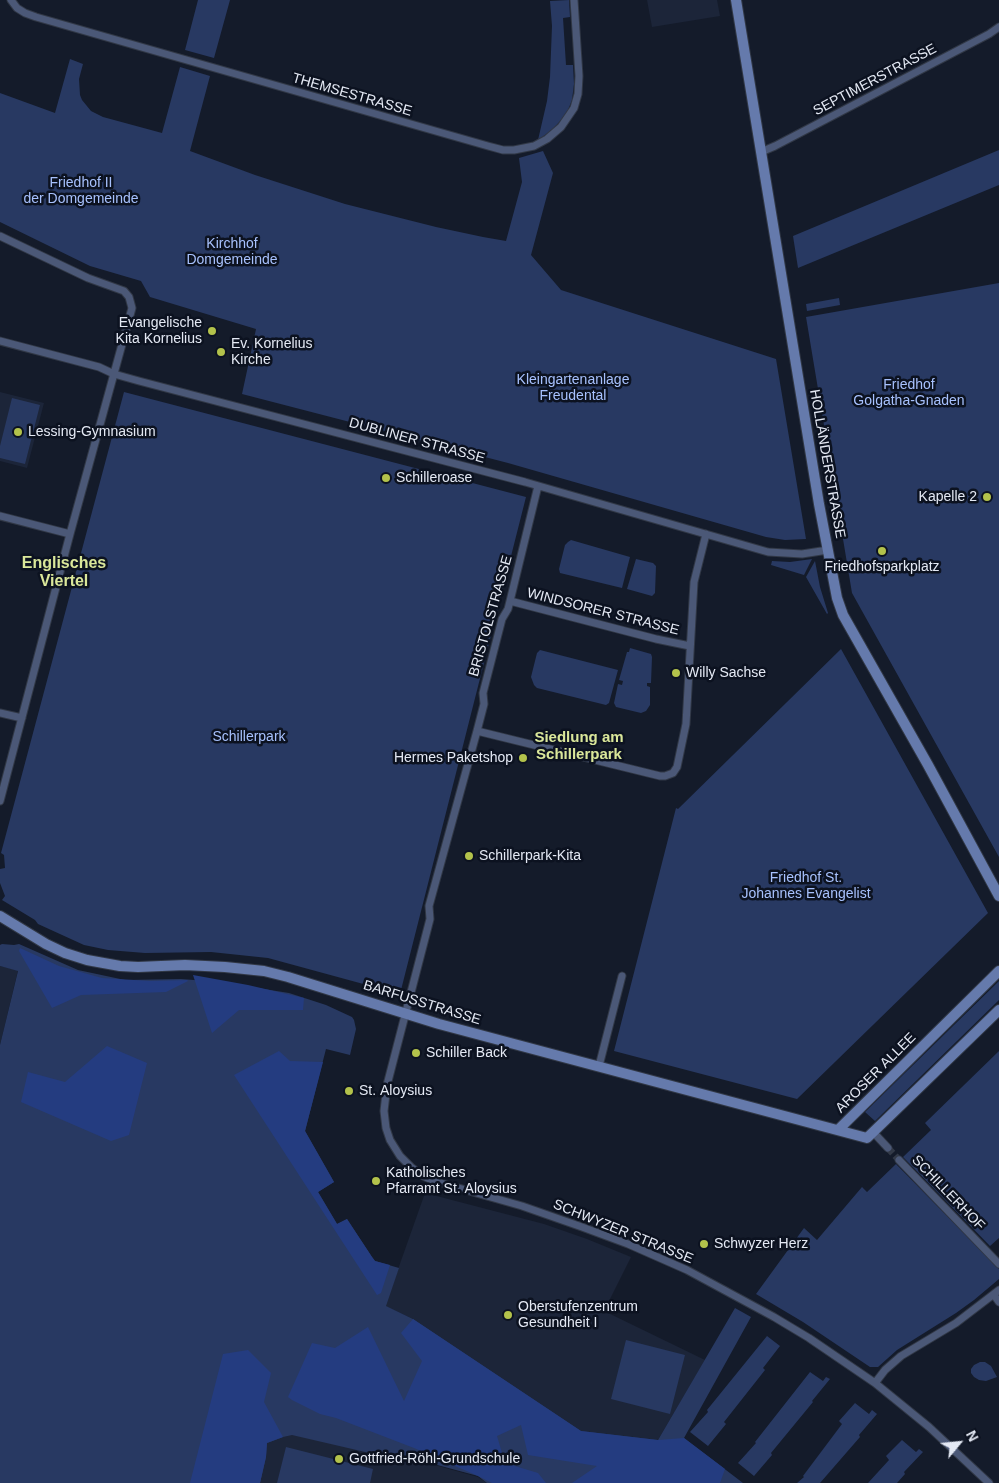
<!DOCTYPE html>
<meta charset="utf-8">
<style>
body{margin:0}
#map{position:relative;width:999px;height:1483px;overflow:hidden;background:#141b2a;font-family:Helvetica,sans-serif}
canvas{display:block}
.north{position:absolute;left:934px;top:1418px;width:50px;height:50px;-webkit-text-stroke:4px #0c1220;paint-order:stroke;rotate:62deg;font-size:14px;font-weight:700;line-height:20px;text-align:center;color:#e4e9f4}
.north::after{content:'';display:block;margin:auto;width:18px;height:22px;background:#e4e9f4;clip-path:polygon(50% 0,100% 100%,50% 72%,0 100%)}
</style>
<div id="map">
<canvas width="999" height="1483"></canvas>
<div class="north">N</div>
</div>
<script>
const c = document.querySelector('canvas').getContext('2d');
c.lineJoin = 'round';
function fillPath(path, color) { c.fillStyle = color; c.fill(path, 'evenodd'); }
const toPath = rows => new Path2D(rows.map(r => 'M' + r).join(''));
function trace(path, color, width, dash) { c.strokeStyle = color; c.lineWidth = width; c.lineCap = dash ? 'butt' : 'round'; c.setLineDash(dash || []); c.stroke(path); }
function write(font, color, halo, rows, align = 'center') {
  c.font = font + ' Helvetica,sans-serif'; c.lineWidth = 5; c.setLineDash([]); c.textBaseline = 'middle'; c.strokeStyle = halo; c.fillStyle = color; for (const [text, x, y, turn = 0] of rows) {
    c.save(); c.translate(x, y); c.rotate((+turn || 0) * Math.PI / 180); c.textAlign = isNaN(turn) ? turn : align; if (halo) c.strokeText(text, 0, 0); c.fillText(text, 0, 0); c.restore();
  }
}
const built = toPath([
 [647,0,717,0,720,16,652,27],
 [0,392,44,403,27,468,0,461],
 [0,966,18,970,0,1045],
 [425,1193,544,1224,587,1239,631,1257,604,1311,705,1360,658,1440,581,1431,413,1319,385,1306],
 [237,1387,413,1459,478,1477,487,1483,210,1483]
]);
const green = toPath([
 [198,0,230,0,214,58,185,50],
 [569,0,570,17,563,18,566,65,573,65,574,84,572,100,568,110,562,119,552,130,538,140,547,101,550,77,552,26,550,1],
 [70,59,83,64,79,79,80,95,82,100,91,111,103,117,162,133,180,67,210,76,190,151,255,175,345,204,436,227,483,237,506,241,522,182,519,158,543,151,553,173,531,255,561,290,776,359,806,539,785,540,766,537,508,463,242,394,256,329,150,297,141,281,90,266,0,222,0,93,55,113],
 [999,150,999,185,798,268,793,236],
 [999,283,999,857,852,593,806,317],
 [839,298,840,305,807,311,806,304],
 [124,392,526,497,400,994,268,958,211,952,145,953,108,950,84,945,38,924,35,920,2,900,5,896,0,883,0,869,5,868,4,855,1,853],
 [12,398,40,405,25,464,0,458,0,446],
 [571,540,630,557,622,588,560,573,559,569,565,545,568,542],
 [636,559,653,563,656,566,655,593,652,596,627,589],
 [812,559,804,575,771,565,772,561,790,562],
 [815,561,820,587,828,613,827,614,806,577],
 [630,648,651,654,652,657,651,683,647,683,647,686,650,687,650,705,646,711,641,713,616,707,614,703,618,684,622,685,623,681,619,680,627,652,629,652],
 [841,649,988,913,797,1099,614,1051,676,808,678,809],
 [540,650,618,670,609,703,606,705,537,688,534,685,531,677,537,653],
 [2,944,14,945,19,944,78,970,125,980,181,979,220,982,289,993,326,1005,352,1017,354,1020,356,1029,350,1055,326,1049,305,1131,334,1182,318,1192,337,1224,347,1219,372,1257,375,1261,399,1268,386,1306,413,1319,581,1431,658,1440,735,1308,751,1317,684,1438,743,1483,487,1483,478,1476,393,1453,391,1458,292,1435,283,1437,267,1443,266,1457,260,1483,0,1483,0,1045,18,971,0,966,0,945],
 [999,981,999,1000,875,1121,865,1112],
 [999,1051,999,1238,990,1246,903,1157,931,1130,925,1123],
 [896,1164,999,1269,999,1279,974,1300,956,1313,897,1350,878,1367,870,1367,803,1322,756,1294,804,1228,817,1240,862,1187,867,1192],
 [767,1336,780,1346,763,1368,765,1370,724,1422,726,1424,708,1446,690,1432,708,1412,707,1410],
 [626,1340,685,1355,670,1414,611,1399],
 [980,1362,985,1362,991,1366,997,1377,986,1381,979,1380,974,1377,971,1373,971,1369,974,1365],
 [810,1372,823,1381,826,1377,830,1379,812,1401,813,1402,771,1453,772,1455,754,1476,738,1463,756,1443,755,1442],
 [855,1403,869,1414,872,1410,877,1414,859,1435,860,1437,820,1483,797,1483,804,1477,803,1476,842,1424,839,1421],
 [902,1440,916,1452,919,1449,923,1452,904,1472,905,1474,897,1483,868,1483,889,1460,886,1456],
 [286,1447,373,1469,370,1483,277,1483]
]);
const forest = toPath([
 [20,948,59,966,102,978,150,981,187,980,188,981,166,992,81,995,52,1008,19,951],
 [193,975,248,985,304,998,303,1010,239,1010,212,1033],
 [107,1046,147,1063,129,1135,111,1141,21,1102,28,1072,65,1082],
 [279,1051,290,1061,323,1062,305,1131,334,1182,318,1192,337,1224,347,1219,372,1257,375,1261,390,1265,381,1293,377,1295,234,1075],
 [413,1319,581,1431,658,1440,684,1438,725,1469,720,1483,572,1483,597,1466,528,1455,521,1425,497,1436,505,1463,538,1473,546,1483,492,1483,478,1476,414,1448,336,1418,320,1414,292,1400,288,1397,312,1343,335,1348,368,1327,404,1401,422,1361,401,1333],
 [248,1350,271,1373,264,1402,283,1437,267,1443,266,1457,260,1483,190,1483,223,1354]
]);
const streetTunnel = toPath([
 [888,1148,899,1160]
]);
const street = toPath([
 [11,0,17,8,25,13,36,17,488,146,503,150,514,150,534,146,547,139,561,127,574,108,578,94,579,76,574,0],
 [761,152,775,146,989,34,999,27],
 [0,236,88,278,124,291,129,297,132,308,70,534,0,801],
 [0,341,99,367,114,374,139,381,525,482,768,552,802,554,828,550],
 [538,486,510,601,508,609,502,619,483,693,484,704,477,731,429,906,430,919,387,1085,384,1111,386,1128,390,1140,400,1156,411,1167,423,1176,434,1181,522,1206,582,1227,628,1244,687,1270,774,1317,809,1338,875,1383,929,1427,989,1483],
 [0,516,70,534],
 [510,601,656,639,690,646],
 [0,713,22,718],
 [477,731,660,776,665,776,673,773,677,767,686,724,694,582,706,534],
 [599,1066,622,976],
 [873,1132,888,1148],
 [899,1160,999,1264],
 [994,1295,999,1302],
 [875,1383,885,1370,901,1356,956,1323,999,1290]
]);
const secondary = toPath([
 [736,0,819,504,837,598,843,615,928,765,999,896],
 [0,916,46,944,65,953,87,960,120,966,138,967,185,965,225,967,264,971,288,977,439,1024,867,1138,999,1010],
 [839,1129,999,971]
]);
const markers = [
 [212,331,5,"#b3c24b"],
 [221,352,5,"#b3c24b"],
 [18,432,5,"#b3c24b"],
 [386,478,5,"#b3c24b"],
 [987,497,5,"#b3c24b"],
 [882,551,5,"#b3c24b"],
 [676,673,5,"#b3c24b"],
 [523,758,5,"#b3c24b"],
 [469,856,5,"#b3c24b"],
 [416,1053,5,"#b3c24b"],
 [349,1091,5,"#b3c24b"],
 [376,1181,5,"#b3c24b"],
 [704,1244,5,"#b3c24b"],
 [508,1315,5,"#b3c24b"],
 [339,1459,5,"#b3c24b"]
];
const streetNames = [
 ["SEPTIMERSTRASSE",875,80,-28],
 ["THEMSESTRASSE",352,95,16],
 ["DUBLINER STRASSE",417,441,15],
 ["HOLLÄNDERSTRASSE",827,464,80],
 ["WINDSORER STRASSE",603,612,14],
 ["BRISTOLSTRASSE",491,616,-74],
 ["BARFUSSTRASSE",422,1003,17],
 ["AROSER ALLEE",876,1073,-45],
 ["SCHILLERHOF",948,1193,46],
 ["SCHWYZER STRASSE",623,1232,22]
];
const parkNames = [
 ["Friedhof II",81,183],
 ["der Domgemeinde",81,199],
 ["Kirchhof",232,244],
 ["Domgemeinde",232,260],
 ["Kleingartenanlage",573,380],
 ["Freudental",573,396],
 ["Friedhof",909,385],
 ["Golgatha-Gnaden",909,401],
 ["Schillerpark",249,737],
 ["Friedhof St.",806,878],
 ["Johannes Evangelist",806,894]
];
const poiNames = [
 ["Evangelische",202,323,"right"],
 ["Kita Kornelius",202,339,"right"],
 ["Ev. Kornelius",231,344],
 ["Kirche",231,360],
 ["Lessing-Gymnasium",28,432],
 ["Schilleroase",396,478],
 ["Kapelle 2",977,497,"right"],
 ["Friedhofsparkplatz",882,567,"center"],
 ["Willy Sachse",686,673],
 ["Hermes Paketshop",513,758,"right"],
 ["Schillerpark-Kita",479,856],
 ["Schiller Back",426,1053],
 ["St. Aloysius",359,1091],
 ["Katholisches",386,1173],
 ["Pfarramt St. Aloysius",386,1189],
 ["Schwyzer Herz",714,1244],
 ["Oberstufenzentrum",518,1307],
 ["Gesundheit I",518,1323],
 ["Gottfried-Röhl-Grundschule",349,1459]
];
const neighbourhoodNames = [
 ["Siedlung am",579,738],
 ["Schillerpark",579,755]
];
const quarterNames = [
 ["Englisches",64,564],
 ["Viertel",64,582]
];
fillPath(built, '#1c2539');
fillPath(green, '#283962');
fillPath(forest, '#243c80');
trace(streetTunnel, '#333a48', 7, [7, 3.5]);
trace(street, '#313846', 9);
trace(secondary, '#313846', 12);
trace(street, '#4b5877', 7);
trace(secondary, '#657aac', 10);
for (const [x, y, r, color] of markers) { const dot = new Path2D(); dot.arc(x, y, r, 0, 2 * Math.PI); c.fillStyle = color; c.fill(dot); trace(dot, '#0c1220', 2); }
write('14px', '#e4e9f4', '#0c1220', streetNames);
write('14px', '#a7c1fd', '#0c1220', parkNames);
write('14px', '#e4e9f4', '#0c1220', poiNames, 'left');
write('bold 15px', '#dae79a', '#0c1220', neighbourhoodNames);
write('bold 16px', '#dae79a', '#0c1220', quarterNames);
</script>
